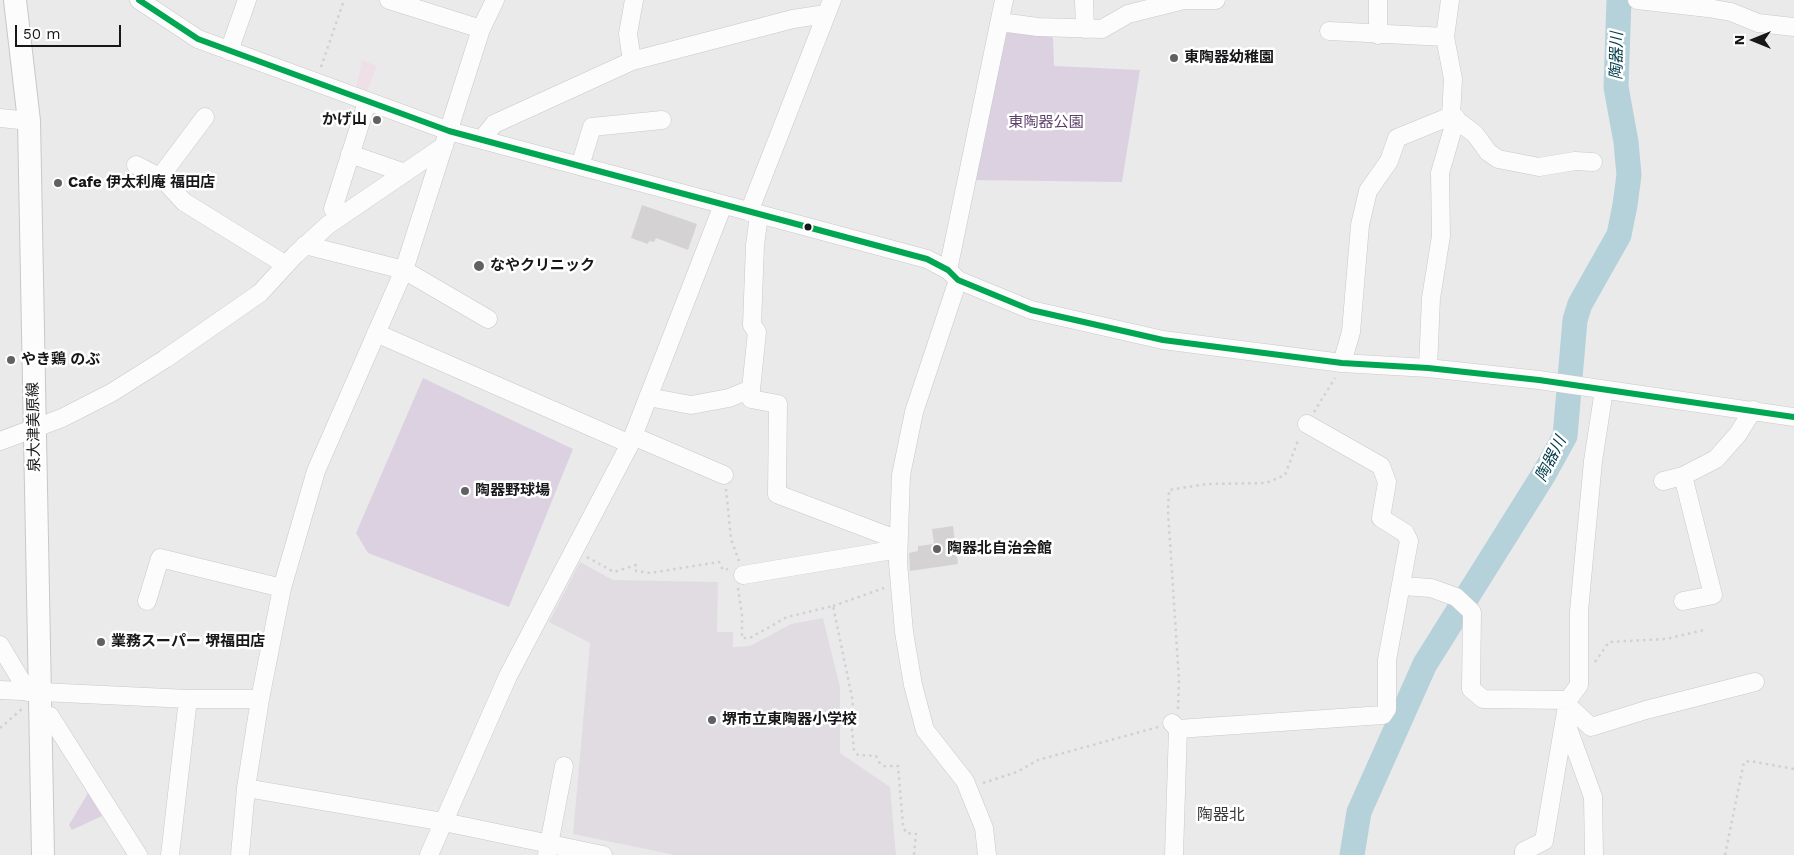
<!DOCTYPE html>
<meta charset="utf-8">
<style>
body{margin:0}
#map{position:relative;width:1794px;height:855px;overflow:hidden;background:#ebeaeb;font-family:"Work Sans",sans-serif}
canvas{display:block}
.north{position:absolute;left:1729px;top:15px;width:50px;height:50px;-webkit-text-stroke:4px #fff;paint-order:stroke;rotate:270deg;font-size:14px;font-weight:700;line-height:20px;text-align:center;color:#171618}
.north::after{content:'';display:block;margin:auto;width:18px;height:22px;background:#171618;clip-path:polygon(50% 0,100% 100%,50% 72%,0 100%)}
.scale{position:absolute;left:15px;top:25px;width:106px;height:22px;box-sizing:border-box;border:2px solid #171618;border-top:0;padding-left:6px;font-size:15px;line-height:18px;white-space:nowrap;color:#171618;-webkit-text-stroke:4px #fff;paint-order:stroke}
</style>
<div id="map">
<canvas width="1794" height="855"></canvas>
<div class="north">N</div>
<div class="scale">50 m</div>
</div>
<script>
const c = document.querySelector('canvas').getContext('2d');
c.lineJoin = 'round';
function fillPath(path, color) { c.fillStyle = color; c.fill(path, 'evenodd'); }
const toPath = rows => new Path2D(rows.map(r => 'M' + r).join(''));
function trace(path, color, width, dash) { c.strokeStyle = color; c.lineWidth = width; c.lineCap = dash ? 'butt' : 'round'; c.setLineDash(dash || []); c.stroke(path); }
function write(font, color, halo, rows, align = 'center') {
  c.font = font + ' "Work Sans","Noto Sans JP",sans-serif'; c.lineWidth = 5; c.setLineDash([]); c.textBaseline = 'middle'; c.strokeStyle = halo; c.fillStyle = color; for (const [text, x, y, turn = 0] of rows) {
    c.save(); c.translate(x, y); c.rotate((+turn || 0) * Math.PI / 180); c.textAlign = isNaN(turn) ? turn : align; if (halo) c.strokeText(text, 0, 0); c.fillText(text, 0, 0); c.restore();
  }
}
const built = toPath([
 [580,562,613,580,718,582,717,632,733,632,733,647,750,646,791,624,823,618,840,687,840,753,890,787,896,855,675,855,573,834,590,643,549,622]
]);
const industrial = toPath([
 [362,60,377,66,367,91,356,88]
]);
const green = toPath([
 [1008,31,1053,37,1054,66,1140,70,1122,182,971,180,1003,33],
 [423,378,573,449,509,607,368,553,356,533],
 [88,793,102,816,72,830,69,825]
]);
const river = toPath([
 [1352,855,1359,812,1425,664,1544,474,1565,436,1575,320,1580,304,1619,235,1625,205,1629,175,1626,142,1616,87,1619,0]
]);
const building = toPath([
 [642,205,697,224,688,250,656,238,654,242,649,241,648,244,631,238],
 [953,526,958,564,910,571,909,553,918,551,918,546,934,544,932,529]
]);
const path = toPath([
 [321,67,344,0],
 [1314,412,1335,378],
 [726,489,731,539,739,561],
 [587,557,614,572,636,565,636,571,650,573,719,562,723,570,728,569],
 [738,588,742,615,742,638,750,638,787,617,833,606,853,702,851,720,854,750,858,755,876,756,879,762,884,766,898,766,903,825,906,833,916,834,914,855],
 [833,606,884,588],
 [1595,662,1609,642,1666,639,1704,630],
 [1178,709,1179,680,1168,511,1169,490,1207,484,1266,483,1285,475,1299,438],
 [0,728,23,708],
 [983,783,1017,772,1038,760,1158,727],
 [1725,855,1744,762,1750,761,1794,769]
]);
const minor = toPath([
 [139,0,198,39,449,131,927,259,948,270,958,280,1031,310,1163,340,1342,363,1428,368,1539,380,1794,417],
 [389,0,481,29],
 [1084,0,1085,29],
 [1637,0,1708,8,1731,12,1758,23,1794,27],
 [1000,22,1038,27,1102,29,1128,14,1184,0,1216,0],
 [1329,31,1445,37],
 [1378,35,1378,0],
 [229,51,247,0],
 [632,61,628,34,634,0],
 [1451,116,1475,134,1488,152,1498,159,1539,167,1575,161,1593,162],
 [0,118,29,121],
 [482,139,494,124,632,61,793,19,826,14],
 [350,154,405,173],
 [136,165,163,179,184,202,286,265],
 [580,166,592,127,662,120],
 [160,177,205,117],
 [333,209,367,102],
 [749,212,832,0],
 [305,245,404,270,488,319],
 [948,270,1004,0],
 [958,280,914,412,901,475,898,563,904,632,913,685,925,730,965,781,984,828,987,855],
 [376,333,630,444],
 [1342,363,1351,332,1360,225,1368,191,1389,161,1397,138,1451,116,1453,79,1445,37,1450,0],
 [1428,368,1431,298,1441,236,1440,173,1456,118],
 [751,389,751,399,778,404,777,494,898,540],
 [648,397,691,405,729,398,751,389,757,332,752,325,755,245,759,215],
 [633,436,724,475],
 [0,441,62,418,111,393,165,359,260,293,295,255,328,225,444,146],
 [1683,476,1713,595,1683,601],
 [1663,481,1683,476,1716,459,1738,434,1753,410],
 [743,575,898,549],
 [1402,586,1431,588,1456,597,1472,612,1471,689,1483,699,1568,700],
 [147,601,160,558,282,588],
 [0,645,28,692],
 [0,690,188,699,260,699],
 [1567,705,1591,727,1646,710,1755,682],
 [40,715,50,716,138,855],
 [1565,720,1593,797,1594,855],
 [1172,723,1178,729,1174,855],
 [1178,729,1383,715,1387,709,1387,660,1409,541,1405,533,1381,518,1387,482,1381,466,1307,424],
 [246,788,444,822,603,855],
 [170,855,188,699],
 [240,855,246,788,260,699,282,588,316,471,404,270,481,29,495,0],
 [429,855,508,676,630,444,723,205],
 [547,855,564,766],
 [1524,855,1524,851,1544,841,1568,700,1579,685,1579,611,1593,461,1604,390]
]);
const major = toPath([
 [15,0,29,121,43,855]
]);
const bus1 = toPath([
 [139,0,198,39,449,131,927,259,948,270,958,280,1031,310,1163,340,1342,363,1428,368,1539,380,1794,417]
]);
const markers = [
 [1174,58,5,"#616062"],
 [377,120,5,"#616062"],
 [58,183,5,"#616062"],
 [808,227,4.5,"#171618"],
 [479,266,6,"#616062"],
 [11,360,5,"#616062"],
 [465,491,5,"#616062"],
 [937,549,5,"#616062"],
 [101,642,5,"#616062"],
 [712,720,5,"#616062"]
];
const poiNames = [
 ["東陶器幼稚園",1184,58],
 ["かげ山",367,120,"right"],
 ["Cafe 伊太利庵 福田店",68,183],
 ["なやクリニック",490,266],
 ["やき鶏 のぶ",21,360],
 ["陶器野球場",475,491],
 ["陶器北自治会館",947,549],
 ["業務スーパー 堺福田店",111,642],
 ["堺市立東陶器小学校",722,720]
];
const parkNames = [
 ["東陶器公園",1046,123]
];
const streetNames = [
 ["泉大津美原線",34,427,-91]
];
const waterNames = [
 ["陶器川",1617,56,-89],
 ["陶器川",1551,459,-63]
];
const neighbourhoodNames = [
 ["陶器北",1221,815]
];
fillPath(built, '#e1dce2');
fillPath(industrial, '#eee0e6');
fillPath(green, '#dcd1e1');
trace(river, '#b5d1da', 25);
fillPath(building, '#d4d2d3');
trace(minor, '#c9c8c9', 19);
trace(major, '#c9c8c9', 24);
trace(path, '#d1d0d2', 2.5, [2.5, 4]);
trace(minor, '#fcfcfc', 18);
trace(major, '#fcfcfc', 22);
trace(bus1, '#00a651', 6);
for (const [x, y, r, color] of markers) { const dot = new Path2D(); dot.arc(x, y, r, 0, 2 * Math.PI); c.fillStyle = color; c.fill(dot); trace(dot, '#fff', 2); }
write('bold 15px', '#171618', '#fff', poiNames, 'left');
write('15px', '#5d406a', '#fff', parkNames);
write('15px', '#171618', '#fff', streetNames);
write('italic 16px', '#003c4a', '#fff', waterNames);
write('16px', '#3c3a3d', '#fff', neighbourhoodNames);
</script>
